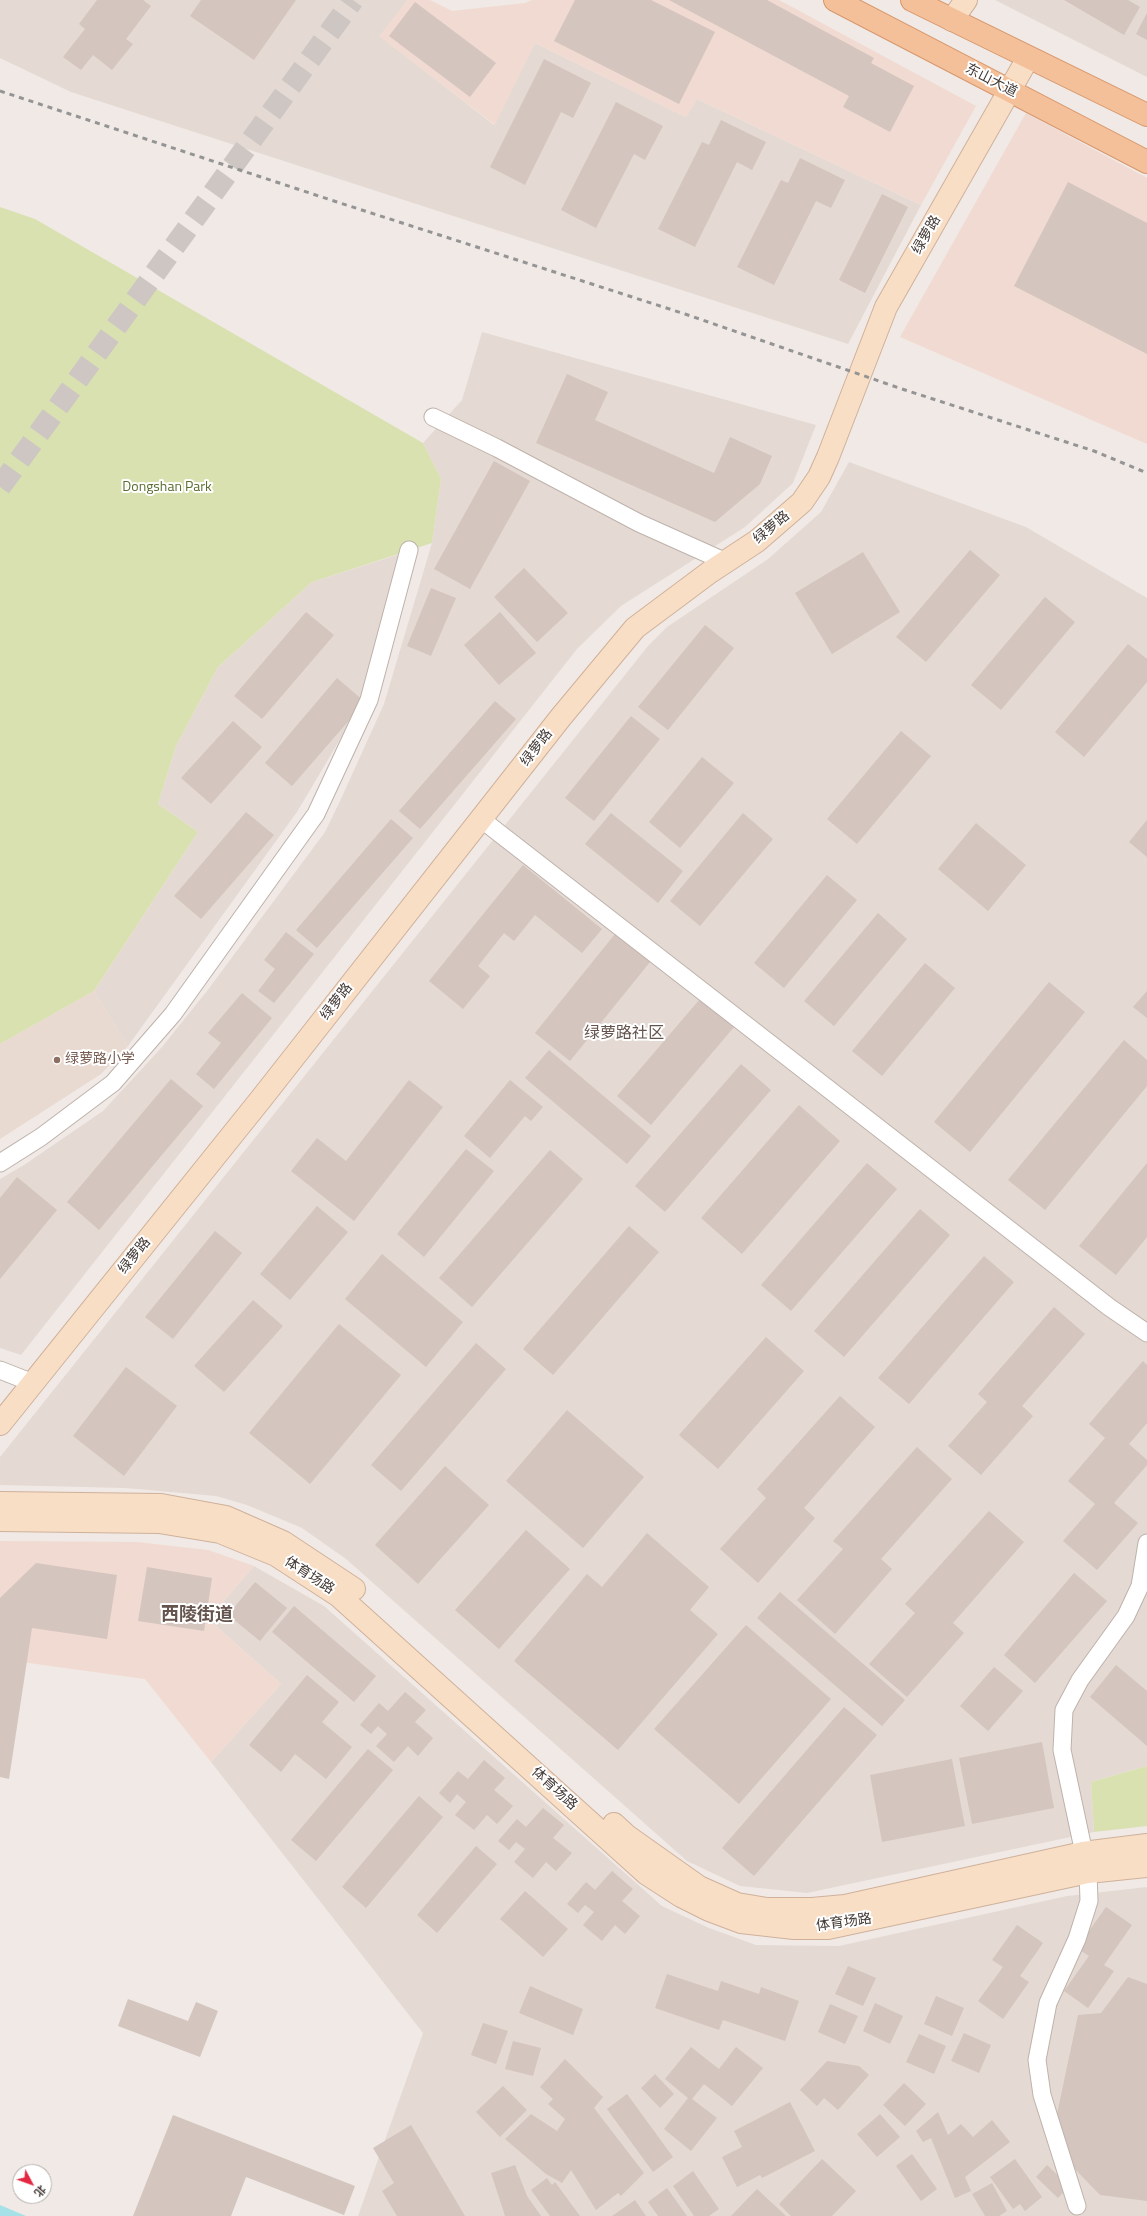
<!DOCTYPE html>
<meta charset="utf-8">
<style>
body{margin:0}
#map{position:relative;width:1147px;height:2216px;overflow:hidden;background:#f0e9e5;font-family:"Titillium Web","Noto Sans SC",sans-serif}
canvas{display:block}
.north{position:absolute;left:12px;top:2164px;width:40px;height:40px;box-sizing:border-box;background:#fff;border:1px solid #b3b0ae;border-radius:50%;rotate:131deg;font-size:11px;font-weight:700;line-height:16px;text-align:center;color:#423935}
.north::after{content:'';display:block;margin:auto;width:14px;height:18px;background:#e42843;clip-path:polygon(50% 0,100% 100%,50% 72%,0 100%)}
</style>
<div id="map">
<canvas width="1147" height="2216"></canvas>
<div class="north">北</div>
</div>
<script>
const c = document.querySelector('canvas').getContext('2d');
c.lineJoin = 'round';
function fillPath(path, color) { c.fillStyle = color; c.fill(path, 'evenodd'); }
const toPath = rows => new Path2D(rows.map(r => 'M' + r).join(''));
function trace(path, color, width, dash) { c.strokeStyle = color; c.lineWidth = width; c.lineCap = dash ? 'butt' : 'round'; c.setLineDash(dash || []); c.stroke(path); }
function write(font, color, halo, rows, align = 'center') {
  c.font = font + ' "Titillium Web","Noto Sans SC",sans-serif'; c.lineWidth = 4; c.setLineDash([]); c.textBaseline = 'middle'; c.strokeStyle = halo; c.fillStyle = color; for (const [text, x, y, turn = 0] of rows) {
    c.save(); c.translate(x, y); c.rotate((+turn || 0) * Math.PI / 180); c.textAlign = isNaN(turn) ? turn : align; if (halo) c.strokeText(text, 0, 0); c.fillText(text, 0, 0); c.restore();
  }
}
const residential = toPath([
 [0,0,408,0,380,36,494,125,535,43,686,117,697,99,921,205,848,344,71,92,0,58],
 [995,0,1147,0,1147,77],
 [482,332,816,425,793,483,745,527,621,606,577,649,21,1355,0,1348,0,1179,24,1165,103,1111,162,1047,207,991,325,832,340,801,384,704,432,543,441,479,423,443,462,400],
 [849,462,1026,527,1147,598,1147,1766,1091,1782,1094,1832,807,1893,740,1886,687,1861,346,1559,302,1528,247,1505,216,1496,125,1488,0,1485,0,1457,648,646,667,627,768,559,821,512],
 [403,553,364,699,297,812,128,1046,94,991,198,832,158,804,176,746,218,667,312,582],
 [254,1566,324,1606,662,1906,709,1928,756,1945,839,1946,1067,1896,1147,1887,1147,2216,358,2216,423,2033,211,1762,281,1684,208,1619]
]);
const commercial = toPath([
 [408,0,430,0,452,11,525,3,532,0,779,0,976,106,921,205,697,99,686,117,535,43,495,125,379,36],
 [1026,113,1147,178,1147,444,900,337],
 [0,1541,137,1542,208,1550,254,1566,208,1619,281,1684,211,1762,145,1679,0,1659]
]);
const education = toPath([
 [94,991,128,1046,101,1074,0,1139,0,1044]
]);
const green = toPath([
 [0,207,35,219,423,443,441,479,432,543,312,582,218,667,176,746,158,804,198,832,94,991,0,1044],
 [1147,1766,1147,1826,1094,1832,1091,1782]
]);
const water = toPath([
 [0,2205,26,2216,0,2216]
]);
const building = toPath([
 [97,0,143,0,151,6,126,39,133,44,112,70,93,55,81,70,63,57,85,29,79,24],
 [201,0,296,0,254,60,190,16],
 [575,0,651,0,715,32,679,104,554,41],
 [669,0,767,0,874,58,871,63,914,86,890,132,843,107,849,96],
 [1064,0,1128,0,1140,7,1124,35],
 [415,2,496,63,470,97,389,36],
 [1147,13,1147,40,1136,34],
 [544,59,591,83,573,118,561,112,525,185,490,167],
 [616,102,663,126,645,160,634,154,596,228,561,210],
 [721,120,766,142,752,170,737,162,695,247,658,229,702,142,709,145],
 [800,158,845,180,831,208,816,201,774,285,737,267,781,180,788,183],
 [1068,182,1147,223,1147,354,1014,286],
 [882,194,908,207,865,293,839,280],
 [567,374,608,392,595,420,714,473,730,437,772,456,760,484,715,522,536,443],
 [494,461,530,481,470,589,434,569],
 [970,550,1000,575,926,662,896,637],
 [863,552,900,612,832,654,795,593],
 [524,568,568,613,537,642,494,597],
 [431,588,456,598,431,656,407,646],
 [1045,597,1075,622,1001,710,971,685],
 [306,612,334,635,262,719,234,696],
 [500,612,536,653,499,685,464,645],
 [705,625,734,648,668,730,638,707],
 [1128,644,1147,659,1147,682,1084,757,1055,732],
 [337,678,365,702,292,786,265,763],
 [495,701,516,719,420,829,399,811],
 [631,716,660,739,594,821,565,798],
 [233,721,262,747,211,804,181,778],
 [901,731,931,756,857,844,827,819],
 [702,757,734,783,680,848,649,822],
 [246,812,274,835,201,919,174,896],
 [611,813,683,871,658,903,585,844],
 [743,813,773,839,700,926,670,901],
 [391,819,413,838,317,948,296,930],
 [1147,820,1147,857,1129,842],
 [976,823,1026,865,988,911,938,869],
 [523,865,602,929,582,953,535,915,514,941,504,933,478,966,490,976,463,1009,429,981],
 [827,875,857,900,784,988,754,963],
 [878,913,907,939,834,1026,804,1001],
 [286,932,314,954,274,1003,258,991,275,969,264,960],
 [615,934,650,962,570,1061,535,1033],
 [925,963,955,988,882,1076,852,1051],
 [1049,982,1085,1012,970,1152,934,1122],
 [1147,991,1147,1018,1133,1007],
 [242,993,272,1018,214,1089,196,1074,221,1043,208,1033],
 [700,999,734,1027,651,1125,617,1096],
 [1124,1040,1147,1060,1147,1086,1045,1210,1008,1180],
 [549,1050,651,1136,627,1164,525,1078],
 [741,1064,771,1090,665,1212,635,1186],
 [171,1079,203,1106,99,1230,67,1202],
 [409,1080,443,1107,354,1221,291,1171,317,1138,346,1161],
 [510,1080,543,1107,531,1121,525,1116,490,1158,464,1136],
 [799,1105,840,1141,742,1254,701,1218],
 [466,1149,494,1171,424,1257,397,1234],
 [550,1150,583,1179,472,1307,439,1278],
 [867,1163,897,1189,791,1311,761,1285],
 [1147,1163,1147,1237,1116,1275,1079,1246],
 [17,1177,57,1210,0,1279,0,1198],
 [317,1206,348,1232,290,1300,260,1274],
 [920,1209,950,1235,844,1357,814,1331],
 [629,1226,659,1252,553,1375,523,1349],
 [215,1231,242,1253,173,1339,145,1317],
 [382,1254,463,1322,426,1367,345,1299],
 [984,1256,1014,1282,909,1404,878,1378],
 [253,1300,283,1326,224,1392,194,1366],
 [1054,1307,1085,1334,1022,1406,1033,1416,981,1475,948,1446,987,1402,978,1394],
 [339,1324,401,1375,310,1484,249,1433],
 [766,1337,804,1371,718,1469,679,1435],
 [476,1343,506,1369,401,1491,371,1465],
 [1143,1361,1147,1365,1147,1423,1129,1444,1147,1460,1147,1465,1114,1503,1138,1523,1097,1570,1063,1541,1095,1504,1068,1481,1105,1438,1089,1424],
 [126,1367,177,1406,124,1476,73,1436],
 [840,1396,875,1427,804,1508,815,1518,758,1583,720,1549,766,1498,757,1489],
 [567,1410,644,1477,583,1548,506,1481],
 [917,1447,952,1479,881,1559,892,1569,835,1634,797,1600,843,1549,833,1541],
 [445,1466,489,1505,418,1584,375,1545],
 [989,1511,1024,1542,953,1623,964,1633,907,1697,869,1664,915,1613,905,1604],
 [526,1530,570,1569,499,1649,455,1610],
 [647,1533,709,1587,690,1610,718,1634,618,1750,514,1661,587,1574,602,1587],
 [36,1563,117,1575,107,1639,32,1628,9,1779,0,1777,0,1598],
 [147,1567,212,1578,204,1631,138,1621],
 [1074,1573,1107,1601,1035,1683,1004,1655],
 [255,1582,287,1608,260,1641,228,1615],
 [780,1592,905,1700,882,1726,757,1618],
 [294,1606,376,1676,354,1702,272,1632],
 [746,1625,831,1699,739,1804,654,1729],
 [1116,1665,1147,1691,1147,1746,1090,1697],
 [994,1667,1023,1691,988,1731,960,1706],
 [307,1675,339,1702,322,1722,352,1747,326,1779,295,1754,281,1772,249,1745],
 [405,1692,426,1710,415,1722,433,1738,418,1756,408,1746,394,1762,376,1746,387,1734,378,1726,371,1734,360,1725,379,1703,388,1711],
 [844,1707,877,1735,754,1876,722,1848],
 [1042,1742,1054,1808,972,1824,959,1758],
 [368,1749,393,1770,316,1861,291,1840],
 [952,1759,965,1826,882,1842,870,1775],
 [484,1760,505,1778,494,1790,513,1806,497,1824,487,1815,474,1830,455,1815,466,1802,457,1794,450,1803,439,1793,458,1771,468,1779],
 [419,1796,443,1817,366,1908,342,1887],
 [543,1808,564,1825,553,1838,572,1853,556,1871,546,1862,533,1878,514,1862,525,1849,516,1842,509,1850,498,1841,517,1819,526,1827],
 [476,1846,497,1864,437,1933,417,1915],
 [612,1871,633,1889,622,1901,640,1916,625,1934,615,1925,602,1941,583,1925,594,1912,585,1905,578,1913,567,1904,586,1882,595,1890],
 [525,1891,568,1929,543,1957,500,1919],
 [1106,1907,1132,1925,1104,1965,1114,1971,1088,2008,1064,1991,1089,1956,1077,1948],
 [1017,1925,1043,1943,1020,1976,1029,1982,1003,2019,978,2001,1003,1967,992,1960],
 [848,1966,876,1978,863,2006,835,1994],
 [667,1974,718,1991,721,1981,759,1994,761,1987,799,2001,785,2041,723,2020,719,2030,655,2008],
 [1128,1977,1147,1984,1147,2201,1100,2195,1073,2167,1057,2114,1078,2015,1101,2013],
 [530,1986,583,2009,573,2035,519,2013],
 [936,1996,964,2008,952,2036,924,2024],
 [128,1999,188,2021,196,2002,218,2011,200,2057,118,2026],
 [875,2003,903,2016,890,2044,863,2031],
 [830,2004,858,2016,845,2044,818,2032],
 [483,2023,508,2031,496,2064,471,2055],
 [964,2033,991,2045,979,2073,951,2061],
 [919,2034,946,2046,934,2074,906,2062],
 [513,2041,541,2048,533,2076,505,2069],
 [691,2047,719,2069,736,2047,763,2068,732,2106,704,2084,692,2099,717,2118,691,2151,664,2129,688,2098,665,2079],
 [565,2059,603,2097,594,2108,644,2173,621,2196,618,2193,596,2210,571,2170,562,2183,546,2174,505,2139,531,2114,557,2131,565,2119,548,2104,553,2099,540,2087],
 [827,2061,859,2066,869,2075,838,2110,824,2098,817,2106,800,2090],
 [655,2074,674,2094,660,2108,641,2088],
 [904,2083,926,2104,905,2126,883,2105],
 [503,2086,527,2110,500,2137,476,2112],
 [627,2094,673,2157,653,2172,607,2109],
 [790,2102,815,2151,762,2178,760,2175,737,2187,722,2157,742,2147,734,2131],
 [938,2112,948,2135,961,2124,973,2137,992,2120,1010,2142,965,2177,971,2191,955,2198,931,2138,923,2142,916,2131],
 [880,2114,900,2137,877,2157,857,2134],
 [173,2115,355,2186,344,2215,246,2177,231,2216,133,2216],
 [411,2125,465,2216,397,2216,382,2191,394,2183,373,2148],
 [912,2154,937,2189,921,2201,896,2166],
 [822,2159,856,2191,832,2216,791,2216,779,2204],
 [1015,2159,1042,2197,1025,2211,1020,2204,1013,2209,990,2177],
 [515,2165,527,2196,541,2216,505,2216,491,2173],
 [1047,2165,1069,2186,1058,2198,1036,2177],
 [693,2171,719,2209,709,2216,694,2216,673,2186],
 [547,2178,552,2185,555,2182,580,2216,550,2216,531,2190],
 [992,2183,1007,2211,999,2216,985,2216,972,2194],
 [667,2188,687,2216,658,2216,648,2202],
 [757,2189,786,2216,731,2216],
 [635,2200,646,2216,612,2216]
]);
const primaryTunnel = toPath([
 [0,487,353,0]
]);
const street = toPath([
 [433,417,497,448,639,523,726,562],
 [481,819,1109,1307,1147,1333],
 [0,1163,41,1137,113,1083,173,1014,316,814,369,700,409,550],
 [0,1370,33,1383],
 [1077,2206,1042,2095,1037,2060,1048,2003,1077,1939,1089,1901,1088,1872,1062,1750,1064,1710,1080,1680,1126,1616,1140,1586,1147,1543]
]);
const secondary = toPath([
 [952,20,966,0],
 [0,1424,261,1099,561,717,635,628,710,572,757,541,802,502,819,477,828,457,886,307,1028,58],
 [0,1503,161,1505,226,1517,283,1542,354,1589],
 [0,1520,159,1522,220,1532,276,1555,339,1596,647,1874,681,1896,709,1910,741,1922,794,1928,828,1928,1088,1872,1147,1866],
 [614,1824,627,1836,699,1887,737,1904,767,1909,812,1909,845,1906,1083,1853,1147,1845]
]);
const primary = toPath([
 [835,0,1147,162],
 [912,0,1147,115]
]);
const rail = toPath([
 [0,91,337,202,685,314,902,389,1094,451,1147,473]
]);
const markers = [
 [57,1060,4,"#8d6e63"]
];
const streetNames = [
 ["东山大道",991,81,27],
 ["绿萝路",927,235,-60],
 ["绿萝路",772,528,-40],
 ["绿萝路",537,748,-52],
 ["绿萝路",337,1002,-52],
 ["绿萝路",135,1256,-51],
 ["体育场路",309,1576,33],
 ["体育场路",554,1789,42],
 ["体育场路",844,1923,-8]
];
const parkNames = [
 ["Dongshan Park",167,488]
];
const educationNames = [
 ["绿萝路小学",65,1060]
];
const quarterNames = [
 ["绿萝路社区",624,1034]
];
const districtNames = [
 ["西陵街道",197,1616]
];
fillPath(residential, '#e4dad3');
fillPath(commercial, '#f1dad1');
fillPath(education, '#e8dad0');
fillPath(green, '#dae1b1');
fillPath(water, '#a6e1e8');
fillPath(building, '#d4c5be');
trace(primaryTunnel, '#cdc6c2', 22, [22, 11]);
trace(street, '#beb2ab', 19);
trace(secondary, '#cfb19b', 24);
trace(primary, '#d7976c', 24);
trace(street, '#fff', 17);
trace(secondary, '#f9dec6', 22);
trace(primary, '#f4c09a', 22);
trace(rail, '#949494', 3, [5, 5]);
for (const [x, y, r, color] of markers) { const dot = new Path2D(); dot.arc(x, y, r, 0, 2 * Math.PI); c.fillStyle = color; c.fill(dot); trace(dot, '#fff', 1.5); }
write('14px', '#423935', '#fff', streetNames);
write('14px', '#596d2f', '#fff', parkNames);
write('14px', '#785e54', '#fff', educationNames, 'left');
write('16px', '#64544d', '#fff', quarterNames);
write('bold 18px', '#64544d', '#fff', districtNames);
</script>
